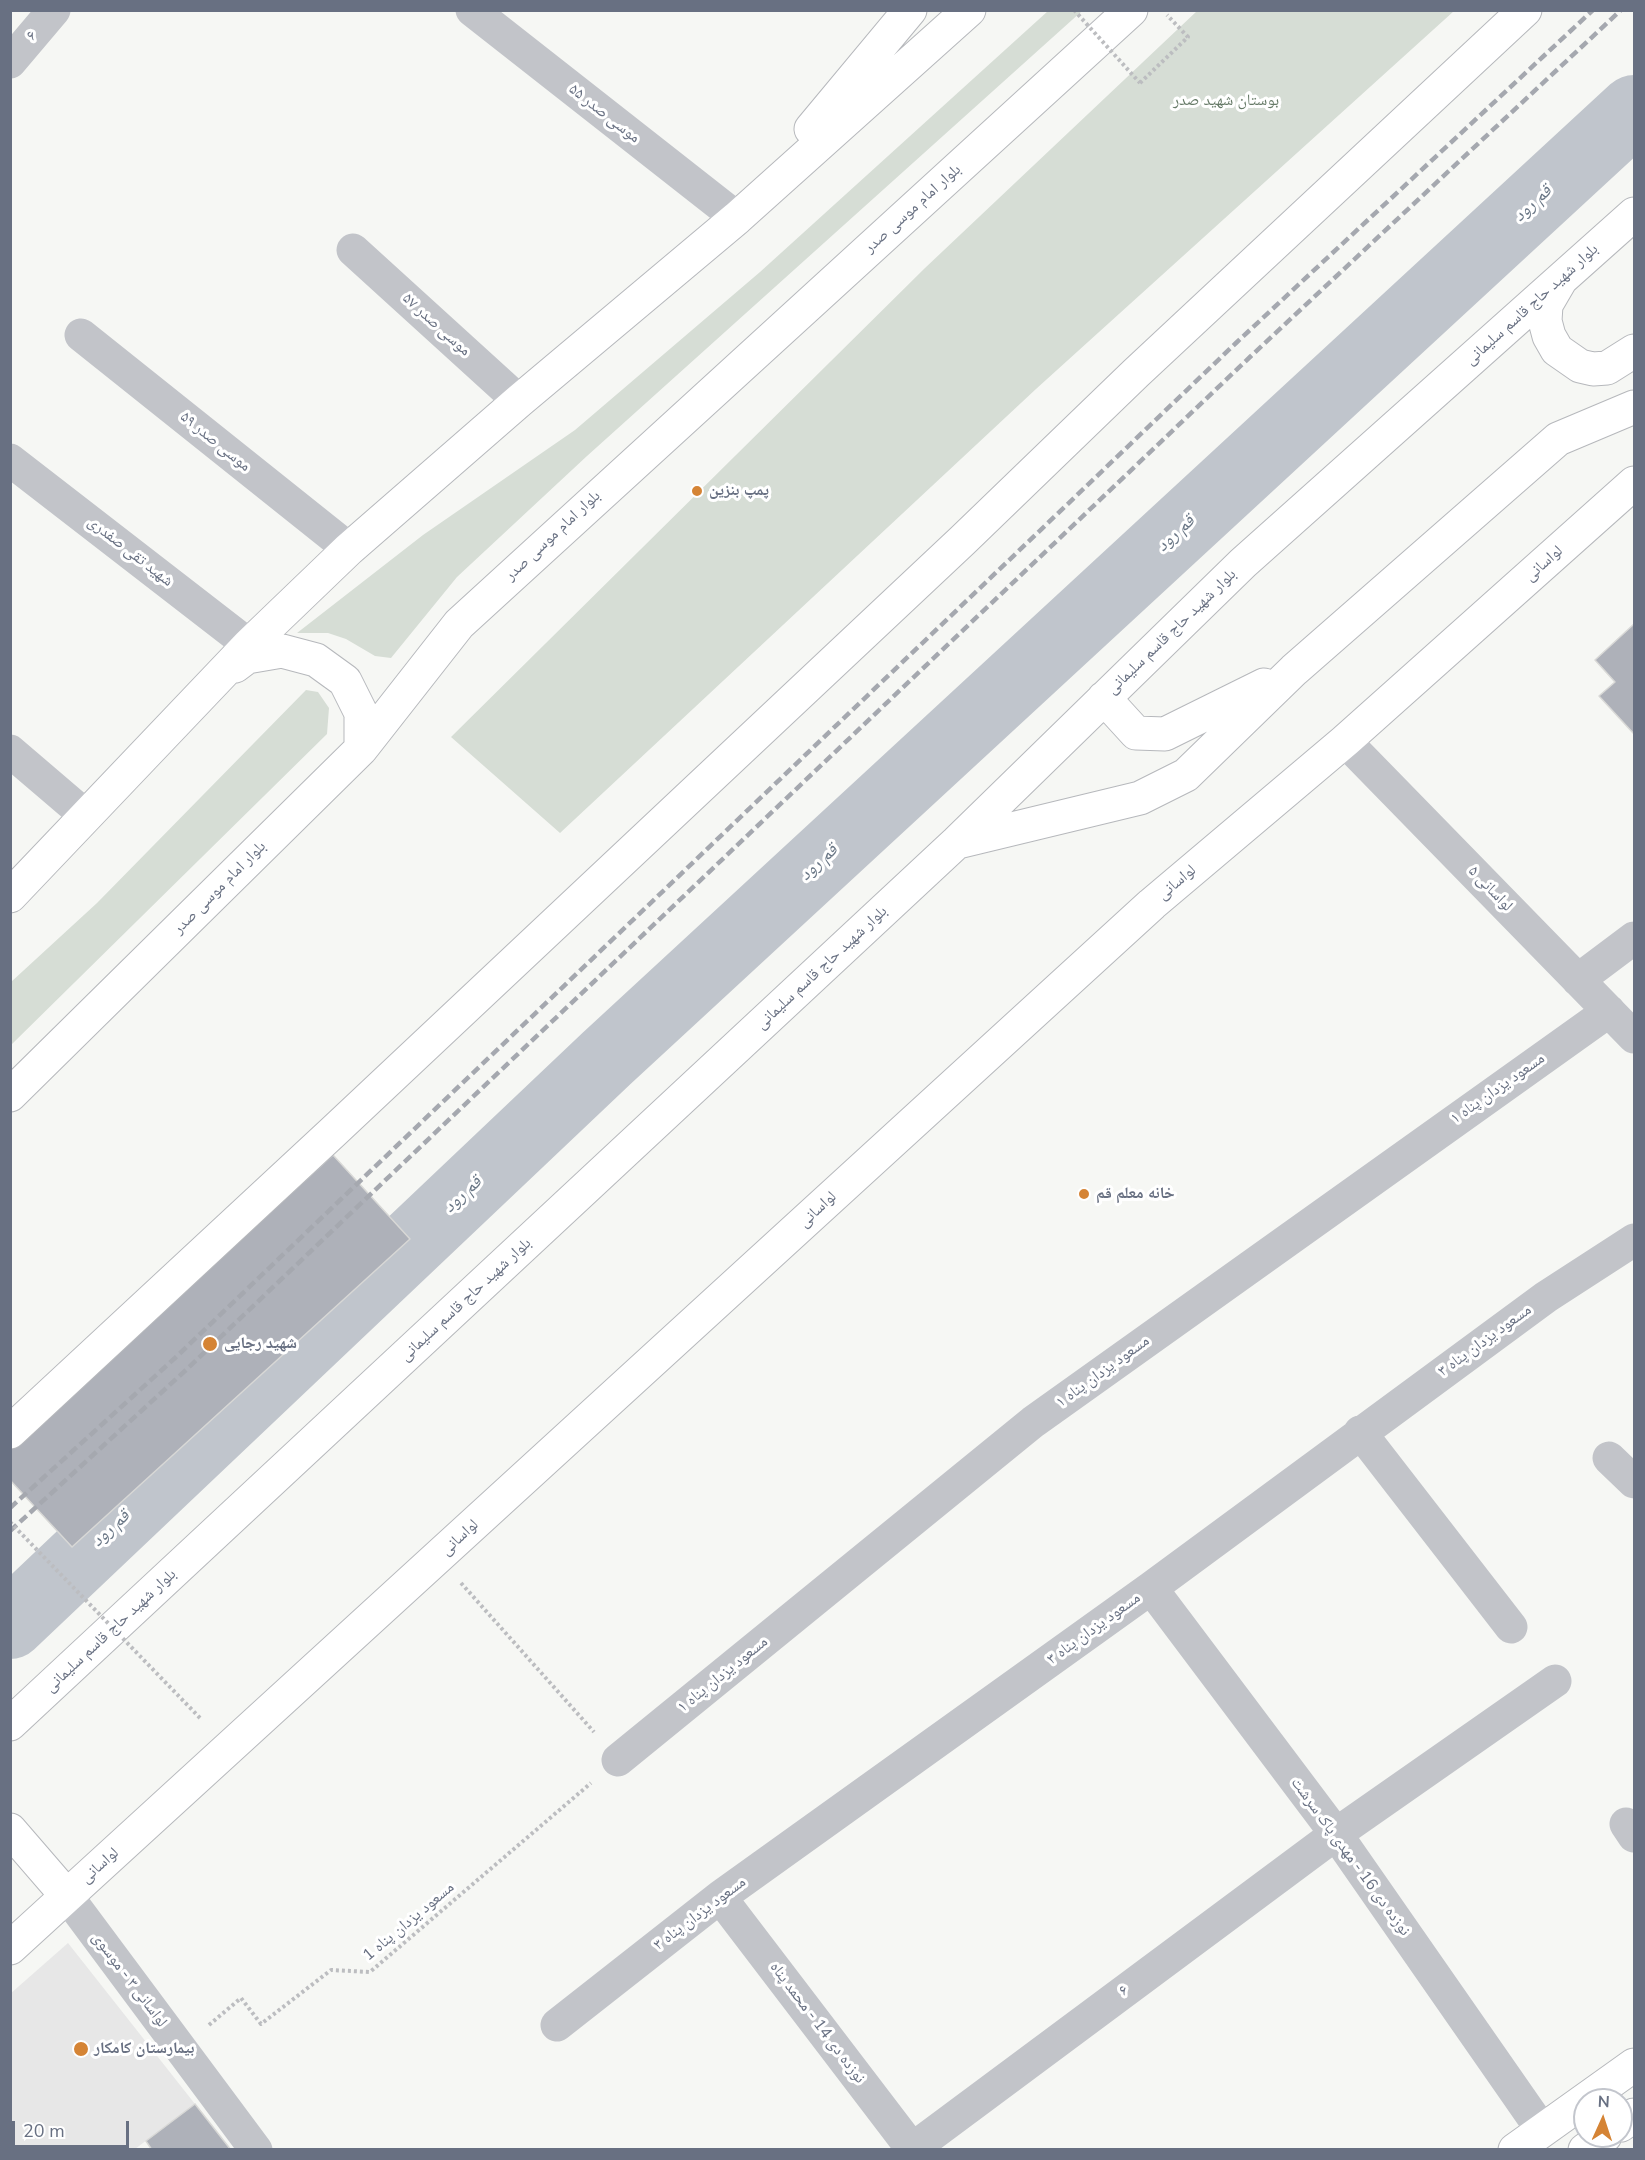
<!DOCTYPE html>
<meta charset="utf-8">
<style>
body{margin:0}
#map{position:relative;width:1645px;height:2160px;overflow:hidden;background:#f6f7f4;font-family:"Nunito Sans",sans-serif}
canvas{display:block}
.frame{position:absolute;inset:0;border:12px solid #687082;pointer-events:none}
.north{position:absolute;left:1573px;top:2088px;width:60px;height:60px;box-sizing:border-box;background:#fff;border:2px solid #c3c6cd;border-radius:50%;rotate:3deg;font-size:16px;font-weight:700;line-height:24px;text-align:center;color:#687082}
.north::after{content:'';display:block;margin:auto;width:21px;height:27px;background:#d58435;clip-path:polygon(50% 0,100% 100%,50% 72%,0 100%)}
.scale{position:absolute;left:12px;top:2121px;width:117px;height:27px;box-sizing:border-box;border:3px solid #687082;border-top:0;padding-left:8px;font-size:18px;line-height:21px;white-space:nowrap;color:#687082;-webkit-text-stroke:4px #fff;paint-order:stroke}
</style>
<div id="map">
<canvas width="1645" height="2160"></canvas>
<div class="frame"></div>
<div class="north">N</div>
<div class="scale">20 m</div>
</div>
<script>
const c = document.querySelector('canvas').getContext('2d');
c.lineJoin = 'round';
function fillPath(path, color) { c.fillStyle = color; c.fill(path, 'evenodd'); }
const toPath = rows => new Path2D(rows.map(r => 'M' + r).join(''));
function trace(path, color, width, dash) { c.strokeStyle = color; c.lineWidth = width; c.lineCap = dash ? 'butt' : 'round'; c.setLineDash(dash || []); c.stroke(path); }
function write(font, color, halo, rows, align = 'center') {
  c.font = font + ' "Nunito Sans","Noto Naskh Arabic",sans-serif'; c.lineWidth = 6; c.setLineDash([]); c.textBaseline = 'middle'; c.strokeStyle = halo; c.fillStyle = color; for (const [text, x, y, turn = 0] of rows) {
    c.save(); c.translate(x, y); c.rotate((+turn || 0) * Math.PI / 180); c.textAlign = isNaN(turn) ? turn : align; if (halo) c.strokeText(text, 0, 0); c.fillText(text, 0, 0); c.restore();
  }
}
const built = toPath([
 [68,1943,195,2104,135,2149,11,2149,10,1994]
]);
const green = toPath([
 [1048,11,1082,11,587,456,457,577,391,658,375,656,346,639,328,633,297,633,423,535,575,430,760,272],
 [1197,11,1454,11,1036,389,560,833,451,737,925,268],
 [306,690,318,692,329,708,327,734,11,1045,11,982,97,903]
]);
const river = toPath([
 [10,1624,607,1058,1634,110]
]);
const building = toPath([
 [1634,624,1634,734,1599,696,1615,682,1595,660,1634,624],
 [333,1155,410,1239,72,1547,10,1480,10,1449,333,1155],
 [195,2104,231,2150,152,2150,146,2141,195,2104]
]);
const path = toPath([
 [1140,83,1188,37,1167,15],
 [461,1583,594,1732],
 [209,2025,241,1998,261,2024,331,1970,370,1972,591,1783]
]);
const minor = toPath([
 [472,10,737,218],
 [10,62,54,10],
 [353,250,519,401],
 [81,335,349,549],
 [10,460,249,645],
 [1345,741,1634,1037],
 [10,751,86,816],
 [1578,980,1634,938],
 [1360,1432,1511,1627],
 [1609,1458,1634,1482],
 [1151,1588,1336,1834,1542,2130],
 [618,1760,1033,1422,1609,1011],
 [1626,1824,1634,1836],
 [67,1896,256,2150],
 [720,1897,913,2150],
 [557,2025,720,1897,1151,1588,1546,1297,1634,1240],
 [911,2150,1336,1834,1555,1681]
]);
const major = toPath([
 [811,129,910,10],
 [1560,281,1546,305,1545,321,1549,336,1557,350,1580,366,1593,369,1607,368,1634,351],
 [235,666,247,657,282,651,316,660,345,681,361,713,361,749],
 [1104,698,1136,733,1165,734,1264,685],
 [958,842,1140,798,1186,775,1294,670,1558,439,1634,407],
 [10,896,249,645,349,549,519,401,737,218,969,10],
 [10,1095,361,749,459,624,1131,10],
 [10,1432,333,1132,963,540,1136,373,1525,10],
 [10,1724,957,842,1243,563,1634,214],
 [10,1830,67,1896],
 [10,1948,1152,904,1345,741,1634,483],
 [1621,2125,1634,2115],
 [1515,2150,1634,2065],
 [1585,2150,1605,2136]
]);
const rail = toPath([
 [10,1508,175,1358,1236,343,1593,10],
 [10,1531,186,1370,1251,356,1621,10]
]);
const pathBridge = toPath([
 [1074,10,1140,83],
 [10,1522,200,1718]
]);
const markers = [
 [697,491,6,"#d58435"],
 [1084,1194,6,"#d58435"],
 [210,1344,8,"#d58435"],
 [81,2049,8,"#d58435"]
];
const streetNames = [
 ["۶",32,36,-50],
 ["موسی صدر ۵۵",604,114,38],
 ["بلوار امام موسی صدر",913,209,-42],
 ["بلوار شهید حاج قاسم سلیمانی",1532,305,-42],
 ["موسی صدر ۵۷",436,325,42],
 ["موسی صدر ۵۹",215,442,39],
 ["بلوار امام موسی صدر",553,536,-43],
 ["شهید تقی صفدری",130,552,38],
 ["لواسانی",1544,564,-42],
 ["بلوار شهید حاج قاسم سلیمانی",1172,632,-44],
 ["لواسانی",1177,883,-40],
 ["بلوار امام موسی صدر",220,888,-45],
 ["لواسانی ۵",1490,889,46],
 ["بلوار شهید حاج قاسم سلیمانی",822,968,-43],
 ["۱ مسعود یزدان پناه",1498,1089,-35],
 ["لواسانی",818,1210,-43],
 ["بلوار شهید حاج قاسم سلیمانی",466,1300,-43],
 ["۳ مسعود یزدان پناه",1485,1341,-36],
 ["۱ مسعود یزدان پناه",1103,1372,-36],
 ["لواسانی",460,1538,-43],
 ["۳ مسعود یزدان پناه",1094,1629,-36],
 ["بلوار شهید حاج قاسم سلیمانی",111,1631,-43],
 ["۱ مسعود یزدان پناه",723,1675,-39],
 ["نوزده دی 16 - مهدی پاک سرشت",1350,1857,54],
 ["لواسانی",100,1866,-42],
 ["۳ مسعود یزدان پناه",700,1914,-37],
 ["1 مسعود یزدان پناه",409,1922,-40],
 ["لواسانی ۳ - موسوی",129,1980,53],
 ["۶",1124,1991,-37],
 ["نوزده دی 14 - محمد پناه",817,2023,53]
];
const parkNames = [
 ["بوستان شهید صدر",1226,101]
];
const poiNames = [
 ["پمپ بنزین",709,491],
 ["خانه معلم قم",1096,1194],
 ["شهید رجایی",224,1344],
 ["بیمارستان کامکار",94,2049]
];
const waterNames = [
 ["قم رود",1533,204,-43],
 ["قم رود",1176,534,-43],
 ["قم رود",819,863,-43],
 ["قم رود",463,1195,-43],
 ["قم رود",111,1529,-43]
];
fillPath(built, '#e7e7e7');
fillPath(green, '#d6ddd5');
trace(river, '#c0c5cc', 70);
fillPath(building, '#aeb1b9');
trace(building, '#d8d8d6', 1.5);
trace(major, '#b6b8bc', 35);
trace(path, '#bcbdc0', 4, [3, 3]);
trace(minor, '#c2c4c9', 33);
trace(major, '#fff', 33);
trace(rail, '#a5a8af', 4.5, [9, 4.5]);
trace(pathBridge, '#bcbdc0', 4, [3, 3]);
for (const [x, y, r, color] of markers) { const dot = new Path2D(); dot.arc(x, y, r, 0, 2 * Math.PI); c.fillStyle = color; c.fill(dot); trace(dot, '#fff', 2); }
write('16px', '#687082', '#fff', streetNames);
write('16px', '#667a67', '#fff', parkNames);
write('bold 16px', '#687082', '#fff', poiNames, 'left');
write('italic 18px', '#697685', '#fff', waterNames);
</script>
